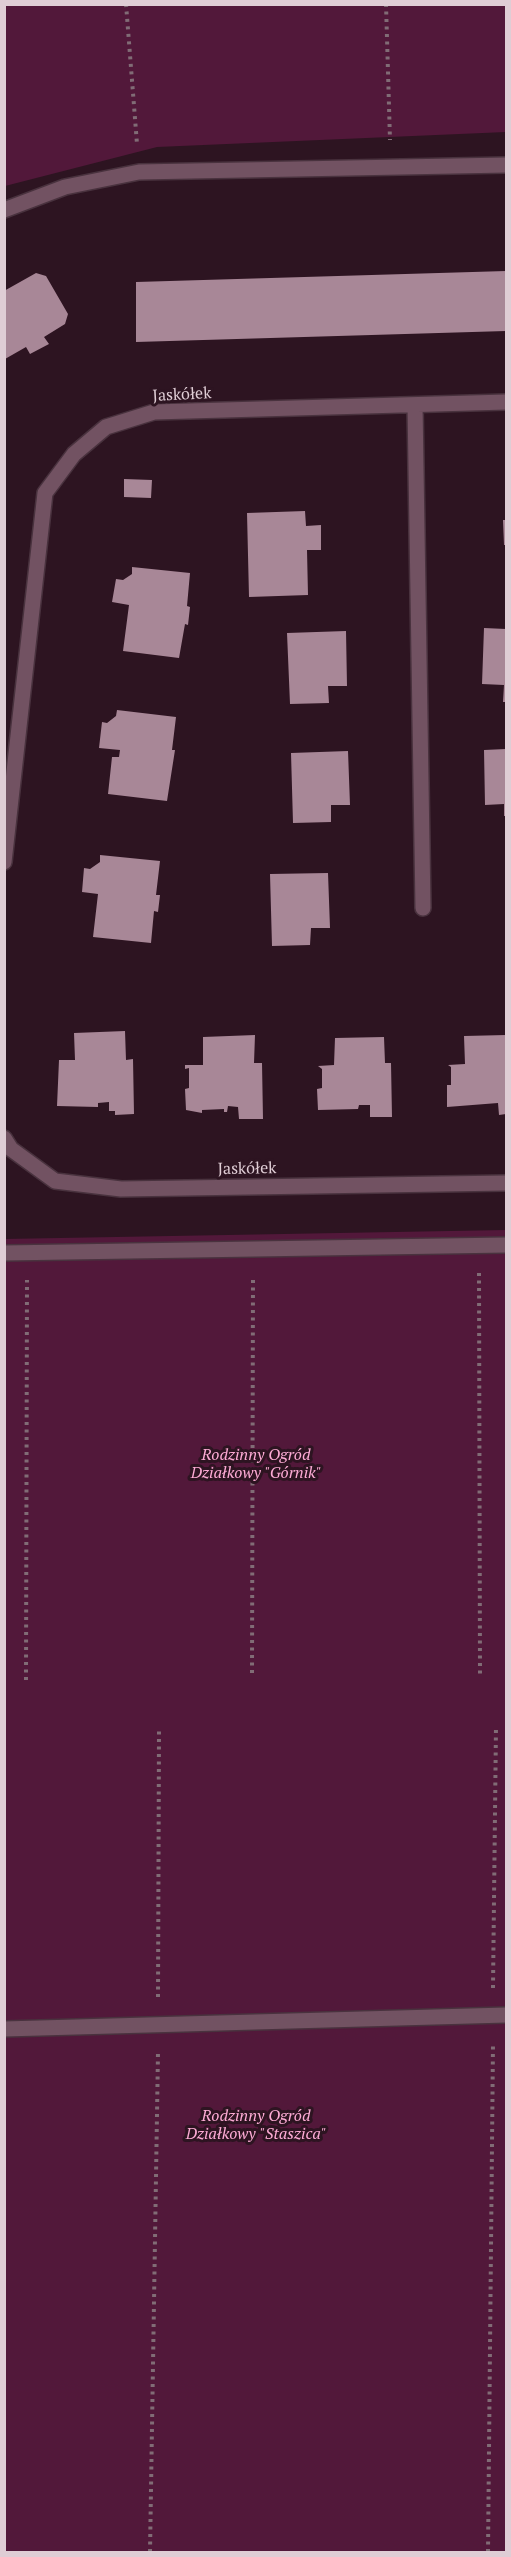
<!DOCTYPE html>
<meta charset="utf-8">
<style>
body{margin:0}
#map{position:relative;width:511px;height:2557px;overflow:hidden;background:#2d1421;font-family:"PT Serif",serif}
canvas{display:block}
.frame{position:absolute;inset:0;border:6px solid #dfcdd5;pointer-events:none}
</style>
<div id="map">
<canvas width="511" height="2557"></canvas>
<div class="frame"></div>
</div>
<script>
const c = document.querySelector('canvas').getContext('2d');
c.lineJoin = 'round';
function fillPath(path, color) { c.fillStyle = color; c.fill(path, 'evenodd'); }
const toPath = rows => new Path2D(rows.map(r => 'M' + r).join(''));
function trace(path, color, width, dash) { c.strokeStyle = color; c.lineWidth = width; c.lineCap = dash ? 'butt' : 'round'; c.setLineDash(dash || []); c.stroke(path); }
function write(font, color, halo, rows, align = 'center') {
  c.font = font + ' "PT Serif",serif'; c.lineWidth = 6; c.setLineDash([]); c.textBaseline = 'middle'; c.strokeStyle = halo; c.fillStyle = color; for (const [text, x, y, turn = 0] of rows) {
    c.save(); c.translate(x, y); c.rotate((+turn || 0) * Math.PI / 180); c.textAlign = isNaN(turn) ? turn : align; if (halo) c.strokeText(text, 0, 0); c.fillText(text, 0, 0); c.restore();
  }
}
const green = toPath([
 [5,4,506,5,506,132,157,147,5,186],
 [506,1230,506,2552,5,2552,4,1239]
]);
const building = toPath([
 [506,271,506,331,136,342,136,282],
 [36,273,46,276,68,314,65,324,44,337,49,344,30,354,26,347,5,359,4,291],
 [124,479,152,480,151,498,124,497],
 [305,511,306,526,321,525,321,550,307,550,308,595,249,597,247,513],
 [503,520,506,520,506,545,504,545],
 [132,567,190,573,187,606,190,607,188,625,185,624,179,658,123,651,129,605,112,602,116,579,123,580,132,574],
 [484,628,506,629,506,702,503,702,504,685,482,684],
 [346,631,347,686,328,686,329,703,290,704,287,633],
 [117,710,176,717,172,750,175,750,167,801,108,794,112,757,119,757,120,750,99,748,102,722,107,723,116,716],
 [506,749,506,816,504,816,504,804,485,805,484,750],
 [348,751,350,805,331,805,331,822,293,823,291,753],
 [100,855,160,861,156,895,160,895,158,912,154,911,151,943,93,937,98,894,82,892,84,868,90,869,100,862],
 [328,873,330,928,311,928,310,945,272,946,270,874],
 [125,1031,126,1060,133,1059,134,1114,115,1115,115,1111,109,1111,109,1102,98,1103,98,1107,57,1106,59,1060,75,1060,74,1033],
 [255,1035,254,1063,262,1063,263,1119,239,1119,238,1107,228,1106,227,1112,224,1112,224,1109,202,1110,202,1113,186,1110,185,1089,189,1088,189,1068,185,1069,185,1065,203,1065,203,1037],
 [506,1035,506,1114,499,1115,498,1103,447,1107,447,1085,451,1085,451,1067,448,1065,465,1064,464,1036],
 [384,1037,385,1063,391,1063,392,1117,370,1117,370,1105,359,1105,358,1109,318,1110,317,1089,322,1088,322,1069,318,1066,334,1065,335,1038]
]);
const path = toPath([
 [126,4,137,144],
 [386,4,390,140],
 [479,1273,480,1674],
 [252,1673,253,1277],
 [26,1680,27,1280],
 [493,1988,496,1726],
 [158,1997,159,1731],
 [150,2552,158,2052],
 [488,2552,493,2043]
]);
const minor = toPath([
 [4,210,65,187,139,172,506,165],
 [415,405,423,908],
 [4,862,45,493,74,454,106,427,154,412,506,402],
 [4,1138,11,1149,55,1181,121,1189,506,1183],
 [4,1253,506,1245],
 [4,2029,506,2015]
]);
const streetNames = [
 ["Jaskółek",182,395,-3],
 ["Jaskółek",247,1169,-1]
];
const parkNames = [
 ["Rodzinny Ogród",256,1455],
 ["Działkowy \"Górnik\"",256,1473],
 ["Rodzinny Ogród",256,2116],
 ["Działkowy \"Staszica\"",256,2134]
];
fillPath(green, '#52183a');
fillPath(building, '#a88797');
trace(minor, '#49323e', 18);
trace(path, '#816c76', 4, [3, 4.5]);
trace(minor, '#725262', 15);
write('16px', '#dfcdd5', '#2d1421', streetNames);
write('italic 16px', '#fdabd5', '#2d1421', parkNames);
</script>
